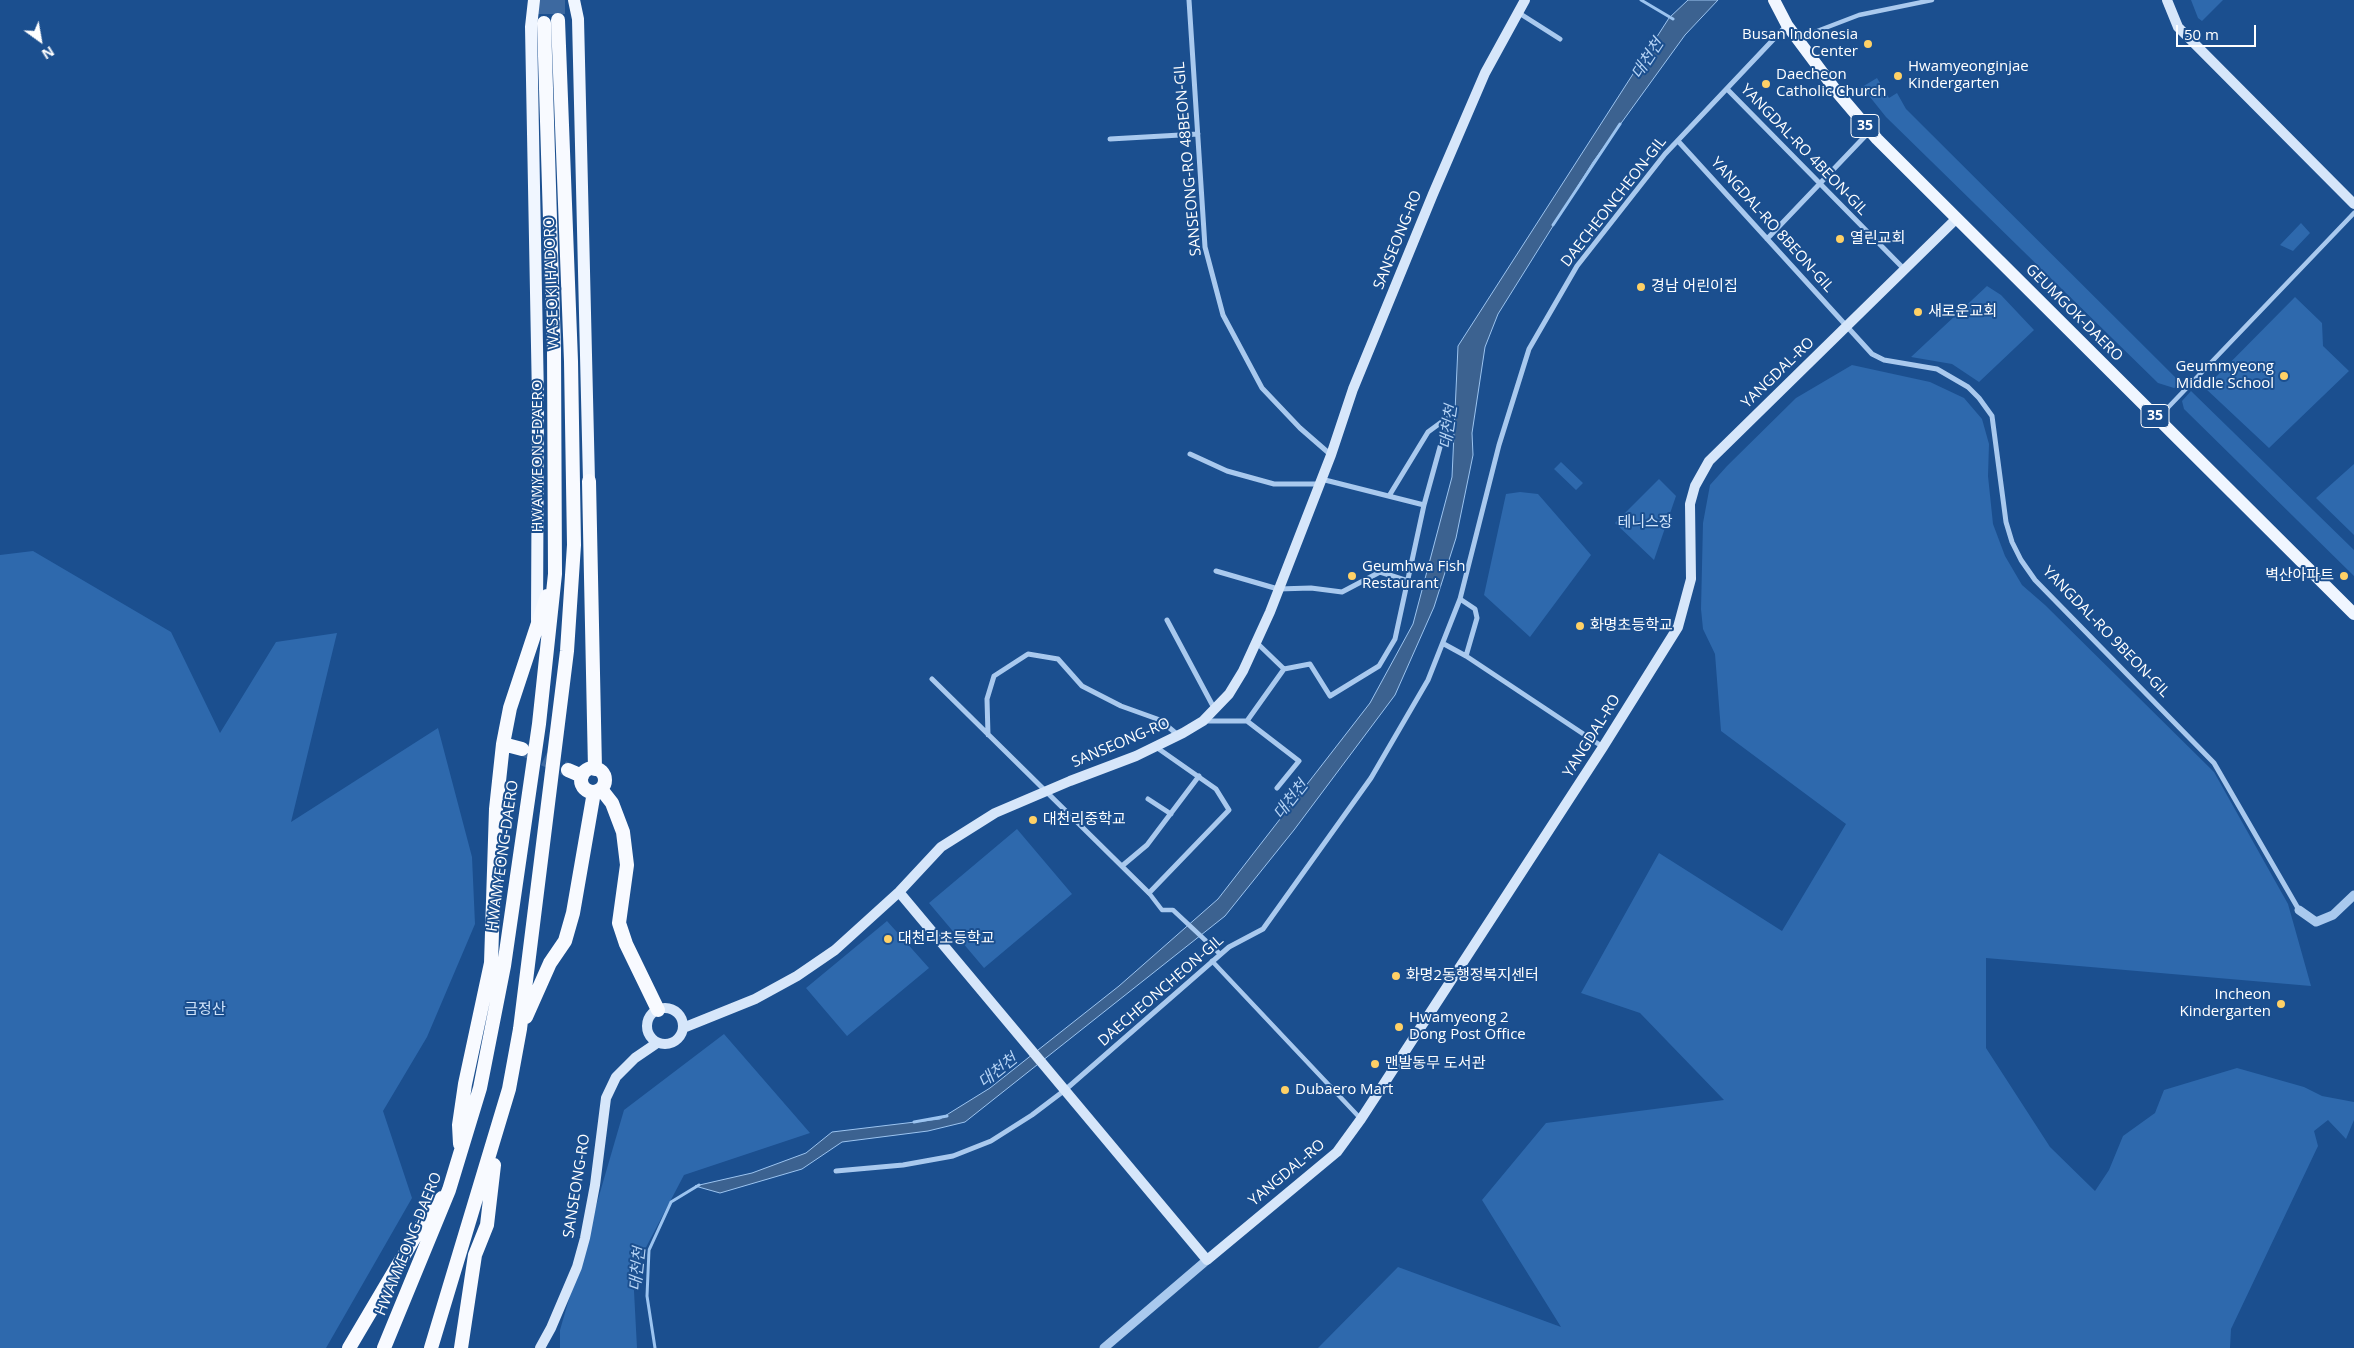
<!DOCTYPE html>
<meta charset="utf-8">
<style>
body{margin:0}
#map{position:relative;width:2354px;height:1348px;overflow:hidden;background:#1b4f8f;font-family:"Open Sans",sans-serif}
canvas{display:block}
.north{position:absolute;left:15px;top:15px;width:50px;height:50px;-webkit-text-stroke:4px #1b4f8f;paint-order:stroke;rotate:148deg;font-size:14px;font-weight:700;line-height:20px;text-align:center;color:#fff}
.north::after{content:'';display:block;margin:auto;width:18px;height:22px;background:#fff;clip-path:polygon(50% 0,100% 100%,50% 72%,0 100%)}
.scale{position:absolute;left:2176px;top:25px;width:80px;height:22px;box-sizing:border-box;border:2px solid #fff;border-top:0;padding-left:6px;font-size:15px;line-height:18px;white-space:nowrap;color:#fff;-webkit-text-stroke:4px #1b4f8f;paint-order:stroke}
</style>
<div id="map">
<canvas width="2354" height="1348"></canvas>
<div class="north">N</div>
<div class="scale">50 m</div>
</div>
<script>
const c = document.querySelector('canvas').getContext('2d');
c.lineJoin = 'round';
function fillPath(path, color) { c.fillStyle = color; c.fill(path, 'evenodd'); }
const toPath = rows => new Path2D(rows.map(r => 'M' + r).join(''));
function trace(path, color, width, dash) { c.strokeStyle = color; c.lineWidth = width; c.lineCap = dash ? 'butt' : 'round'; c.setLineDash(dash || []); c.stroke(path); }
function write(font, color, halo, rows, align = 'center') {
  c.font = font + ' "Open Sans","Noto Sans KR",sans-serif'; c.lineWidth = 4; c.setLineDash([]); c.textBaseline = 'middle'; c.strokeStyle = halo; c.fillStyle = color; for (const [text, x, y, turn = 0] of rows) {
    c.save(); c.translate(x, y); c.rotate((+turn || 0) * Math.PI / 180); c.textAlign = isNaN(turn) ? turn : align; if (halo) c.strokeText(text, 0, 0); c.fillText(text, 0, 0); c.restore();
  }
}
const green = toPath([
 [2191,0,2223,0,2202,21,2198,18],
 [1877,78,1889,98,1897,93,1906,109,2182,384,2174,388,2158,383,1886,117,1862,87],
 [2301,223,2310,233,2293,251,2280,245],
 [1987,286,2001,295,2034,330,1979,382,1952,364,1911,357],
 [2295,297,2322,323,2323,346,2349,371,2269,448,2205,388],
 [1852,365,1930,382,1964,398,1982,419,1989,444,1988,476,1993,524,2005,556,2022,585,2045,605,2214,772,2288,904,2311,986,1986,958,1986,1048,2050,1147,2095,1191,2109,1170,2123,1136,2155,1113,2164,1090,2237,1068,2304,1087,2322,1096,2354,1102,2354,1120,2346,1139,2328,1120,2314,1131,2318,1146,2231,1329,2230,1348,1318,1348,1398,1267,1561,1327,1482,1200,1546,1123,1724,1100,1640,1013,1581,993,1659,853,1782,931,1846,824,1721,731,1715,654,1703,629,1701,609,1703,523,1710,485,1727,466,1796,398],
 [2191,391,2354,550,2354,576,2184,409,2182,401],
 [1561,462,1583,483,1576,490,1554,469],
 [2354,464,2354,535,2316,498],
 [1659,479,1676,496,1654,560,1615,523],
 [1520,492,1538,494,1591,555,1530,637,1484,595,1506,494],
 [33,551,171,632,220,733,276,642,337,633,291,822,438,728,472,857,475,924,427,1037,383,1111,412,1198,326,1348,0,1348,0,555],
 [1017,829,1072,894,984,968,929,903],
 [887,921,929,968,847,1036,806,988],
 [724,1034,810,1133,684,1175,633,1272,637,1348,560,1348,560,1330,624,1110]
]);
const water = toPath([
 [1688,0,1718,0,1685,35,1593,162,1498,314,1485,347,1472,433,1473,455,1456,538,1434,607,1395,695,1294,830,1225,916,965,1122,928,1131,842,1142,802,1169,720,1193,695,1186,752,1173,806,1153,832,1132,940,1119,990,1088,1119,986,1218,899,1370,703,1413,624,1452,477,1458,346,1669,18,1688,0]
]);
const stream = toPath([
 [1641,0,1673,19],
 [1553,225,1620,124],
 [914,1122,947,1116],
 [655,1348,647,1296,649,1250,671,1202,699,1185]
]);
const trunkTunnel = toPath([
 [544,0,544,23],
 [558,0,558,20],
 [525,750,568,770]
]);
const pedestrian = toPath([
 [1799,38,1859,15,1932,0],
 [2158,418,2354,213],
 [1149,893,1162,910,1173,910,1220,954],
 [1212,961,1360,1118]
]);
const minor = toPath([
 [1189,0,1205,247,1223,315,1262,388,1300,428,1331,455],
 [1519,13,1560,39],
 [1727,89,1905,270],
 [1110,139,1198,134],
 [1678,141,1872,354,1884,360,1937,369,1968,387,1979,398,1992,416,2006,522,2012,542,2021,560,2035,580,2214,763,2299,910],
 [1767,239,1870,131],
 [1190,454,1227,471,1274,484,1319,484],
 [1321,479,1424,505],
 [1389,496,1428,432,1447,418],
 [1216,571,1278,589,1311,588,1342,592,1380,572,1408,581],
 [1460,599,1475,609,1477,618,1466,656,1603,747],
 [1167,620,1214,708],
 [1257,643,1284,669],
 [1444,644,1466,656],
 [932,679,1149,893,1229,810,1216,789,1156,747],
 [1204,721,1247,721,1284,669,1310,664,1330,696,1379,666,1395,639,1424,505,1448,418],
 [1247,721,1299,761,1277,788],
 [988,735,987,699,994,676,1028,654,1058,659,1082,686,1121,706,1160,720,1178,735],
 [1148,799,1171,814],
 [1122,866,1147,845,1199,776],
 [836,1171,903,1165,953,1156,991,1141,1032,1115,1065,1090,1229,947,1263,929,1371,778,1428,680,1460,599,1499,445,1529,349,1577,266,1665,154,1787,25]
]);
const tertiary = toPath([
 [2299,910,2316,922,2333,915,2354,895],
 [1104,1348,1207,1260]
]);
const secondary = toPath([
 [2167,0,2178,27,2354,204],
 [899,892,1207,1260,1337,1152,1361,1119,1603,747,1678,627,1691,579,1690,504,1695,486,1709,461,1957,218],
 '647 1026a18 18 0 1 1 36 0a18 18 0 1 1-36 0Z',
 [683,1028,755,999,797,976,835,950,899,892,941,847,995,813,1070,781,1136,756,1183,733,1203,721,1229,694,1243,671,1270,612,1331,455,1353,389,1433,194,1485,73,1525,0],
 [540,1348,551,1328,577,1267,585,1238,595,1185,606,1098,616,1077,635,1058,657,1043]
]);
const primary = toPath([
 [534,0,531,27,538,399,537,620],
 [574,0,578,19,589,481],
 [1774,0,1787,25,1837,92,1877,139,2354,614]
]);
const trunk = toPath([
 [589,481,595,769],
 [503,744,522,749],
 '581 780a12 12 0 1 1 24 0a12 12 0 1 1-24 0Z',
 [568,770,582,776],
 [601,789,612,803,623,832,627,865,619,923,626,944,658,1010],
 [526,1017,550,963,565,941,573,913,594,792],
 [460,1144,459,1125,465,1084,491,963,496,809,503,744,510,708,547,596],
 [349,1348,430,1211,442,1198],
 [384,1348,449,1190,480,1088,504,966,539,724,555,574,554,350,544,23],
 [431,1348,509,1089,520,1029,567,651,574,545,571,361,558,20],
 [461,1348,475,1255,487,1225,494,1165]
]);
const markers = [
 [1868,44,5,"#ffd166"],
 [1898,76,5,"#ffd166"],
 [1766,84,5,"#ffd166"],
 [1840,239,5,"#ffd166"],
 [1641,287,5,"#ffd166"],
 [1918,312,5,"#ffd166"],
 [2284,376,5,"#ffd166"],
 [1352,576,5,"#ffd166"],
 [2344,576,5,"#ffd166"],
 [1580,626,5,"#ffd166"],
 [1033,820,5,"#ffd166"],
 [888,939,5,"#ffd166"],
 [1396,976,5,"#ffd166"],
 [2281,1004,5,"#ffd166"],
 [1399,1027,5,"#ffd166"],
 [1375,1064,5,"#ffd166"],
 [1285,1090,5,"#ffd166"]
];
const shields = [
 [1865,126,28],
 [2155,416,28]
];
const shieldNames = [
 ["35",1865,126],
 ["35",2155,416]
];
const poiNames = [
 ["Busan Indonesia",1858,35,"right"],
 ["Center",1858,52,"right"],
 ["Hwamyeonginjae",1908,67],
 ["Kindergarten",1908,84],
 ["Daecheon",1776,75],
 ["Catholic Church",1776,92],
 ["열린교회",1850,239],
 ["경남 어린이집",1651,287],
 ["새로운교회",1928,312],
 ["Geummyeong",2274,367,"right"],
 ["Middle School",2274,384,"right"],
 ["Geumhwa Fish",1362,567],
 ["Restaurant",1362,584],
 ["벽산아파트",2334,576,"right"],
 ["화명초등학교",1590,626],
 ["대천리중학교",1043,820],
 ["대천리초등학교",898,939],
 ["화명2동행정복지센터",1406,976],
 ["Incheon",2271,995,"right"],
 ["Kindergarten",2271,1012,"right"],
 ["Hwamyeong 2",1409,1018],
 ["Dong Post Office",1409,1035],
 ["맨발동무 도서관",1385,1064],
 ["Dubaero Mart",1295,1090]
];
const streetNames = [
 ["YANGDAL-RO 4BEON-GIL",1804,150,46],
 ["SANSEONG-RO 48BEON-GIL",1188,159,-95],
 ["DAECHEONCHEON-GIL",1614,202,-52],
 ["YANGDAL-RO 8BEON-GIL",1772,225,48],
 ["SANSEONG-RO",1398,240,-68],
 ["WASEOKJIHADORO",552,283,-92],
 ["GEUMGOK-DAERO",2074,313,45],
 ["YANGDAL-RO",1778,373,-44],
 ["HWAMYEONG-DAERO",538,456,-90],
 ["YANGDAL-RO 9BEON-GIL",2106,632,46],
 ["YANGDAL-RO",1592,736,-58],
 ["SANSEONG-RO",1121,743,-23],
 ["HWAMYEONG-DAERO",503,856,-82],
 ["DAECHEONCHEON-GIL",1161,991,-41],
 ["YANGDAL-RO",1287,1173,-40],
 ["SANSEONG-RO",577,1186,-81],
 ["HWAMYEONG-DAERO",409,1244,-68]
];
const parkNames = [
 ["테니스장",1645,523],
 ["금정산",205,1010]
];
const waterNames = [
 ["대천천",1648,59,-57],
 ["대천천",1449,427,-82],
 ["대천천",1291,800,-52],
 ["대천천",998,1071,-38],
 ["대천천",638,1269,-84]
];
fillPath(green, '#2e69ad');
fillPath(water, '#3c6290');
trace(water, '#9cc4f0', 1);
trace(stream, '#9cc4f0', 3);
trace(trunkTunnel, '#3d69a0', 14, [14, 7]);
trace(pedestrian, '#a9c9ee', 4.5);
trace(minor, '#a9c9ee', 5);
trace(tertiary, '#a9c9ee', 9);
trace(secondary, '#d6e6fa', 10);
trace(primary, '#f0f6ff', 12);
trace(trunk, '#f8faff', 14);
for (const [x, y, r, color] of markers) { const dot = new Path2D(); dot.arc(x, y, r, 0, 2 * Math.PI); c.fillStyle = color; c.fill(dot); trace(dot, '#1b4f8f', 2); }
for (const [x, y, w] of shields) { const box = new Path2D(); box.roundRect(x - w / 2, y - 11.5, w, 23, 4); c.fillStyle = '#1b4f8f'; c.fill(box); trace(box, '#fff', 1); }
write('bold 14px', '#fff', null, shieldNames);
write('15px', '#fff', '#1b4f8f', poiNames, 'left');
write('15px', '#fff', '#1b4f8f', streetNames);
write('15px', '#cfe3fa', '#1b4f8f', parkNames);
write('italic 16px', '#b5d3f5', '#1b4f8f', waterNames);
</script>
